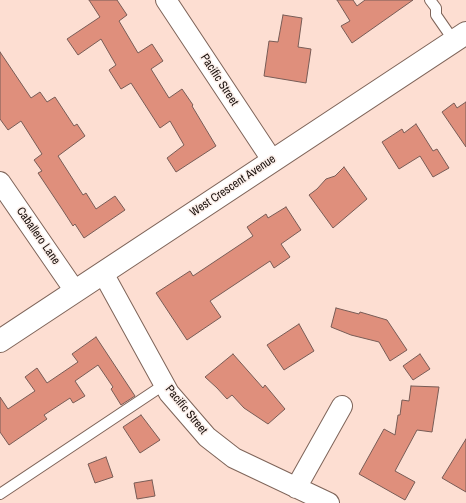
<!DOCTYPE html>
<style>
body{margin:0}
canvas{display:block;background:#fdded2}
</style>
<canvas width="466" height="503"></canvas>
<script>
const c = document.querySelector('canvas').getContext('2d');
c.lineJoin = 'round';
function fillPath(path, color) { c.fillStyle = color; c.fill(path, 'evenodd'); }
const toPath = rows => new Path2D(rows.map(r => 'M' + r).join(''));
function trace(path, color, width, dash) { c.strokeStyle = color; c.lineWidth = width; c.lineCap = dash ? 'butt' : 'round'; c.setLineDash(dash || []); c.stroke(path); }
function write(font, color, halo, rows, align = 'center') {
  c.font = font + ' "Archivo Narrow",sans-serif'; c.lineWidth = 3; c.setLineDash([]); c.textBaseline = 'middle'; c.strokeStyle = halo; c.fillStyle = color; for (const [text, x, y, turn = 0] of rows) {
    c.save(); c.translate(x, y); c.rotate((+turn || 0) * Math.PI / 180); c.textAlign = isNaN(turn) ? turn : align; if (halo) c.strokeText(text, 0, 0); c.fillText(text, 0, 0); c.restore();
  }
}
const building = toPath([
 [89,0,117,0,127,15,119,21,138,53,152,44,163,61,151,69,169,98,182,89,193,105,192,106,216,146,176,172,167,158,184,145,170,121,160,128,131,83,121,89,109,70,116,65,101,39,78,55,67,39,100,17,89,0],
 [337,0,353,0,357,6,365,0,413,0,352,43,341,26,350,21,337,0],
 [283,15,302,18,298,47,311,49,306,83,264,76,269,41,278,42,283,15],
 [0,52,31,98,40,92,47,102,55,97,74,126,77,124,85,136,58,156,83,195,86,193,96,209,115,196,125,210,84,238,75,224,73,226,62,209,38,173,42,171,34,160,42,154,21,121,8,130,0,119,0,52],
 [466,102,466,147,442,112,454,103,457,108,466,102],
 [416,124,433,151,437,149,449,168,433,177,420,156,399,169,382,142,402,129,404,133,416,124],
 [344,167,367,199,333,228,309,195,317,189,326,179,335,176,344,167],
 [286,207,301,230,281,244,290,257,274,268,270,261,210,301,221,317,187,340,156,293,190,271,193,276,253,236,247,227,266,214,268,218,286,207],
 [336,308,359,314,360,312,387,320,407,350,390,361,379,342,351,335,331,327,336,308],
 [299,324,314,351,284,370,267,345,299,324],
 [96,337,135,396,121,405,111,389,113,387,98,365,75,381,85,396,73,403,70,398,44,415,47,419,9,445,0,432,0,397,8,409,35,391,25,377,37,368,47,383,78,362,72,354,96,337],
 [233,354,263,388,265,385,285,409,268,424,244,408,232,395,227,399,217,388,205,377,233,354],
 [420,354,430,369,413,380,403,366,420,354],
 [411,386,439,387,432,432,417,430,395,471,415,482,405,500,359,474,384,429,395,435,398,415,400,415,402,400,409,401,411,386],
 [141,415,160,440,140,453,123,427,141,415],
 [466,439,466,492,442,478,466,439],
 [106,457,113,477,95,483,88,464,106,457],
 [152,480,155,496,137,499,134,483,152,480]
]);
const service = toPath([
 [430,0,436,8,436,15,454,41],
 [0,494,165,384]
]);
const minor = toPath([
 [166,0,272,160],
 [0,182,75,291],
 [103,273,169,393,207,437,234,458,329,503],
 [296,488,342,406]
]);
const tertiary = toPath([
 [0,341,466,33]
]);
const streetNames = [
 ["Pacific Street",219,80,57],
 ["West Crescent Avenue",233,186,-34],
 ["Caballero Lane",38,236,55],
 ["Pacific Street",186,410,51]
];
fillPath(building, '#df8f7c');
trace(building, '#785c56', 1);
trace(service, '#7e6459', 12);
trace(minor, '#7e6459', 22);
trace(tertiary, '#7e6459', 24);
trace(service, '#fff', 10);
trace(minor, '#fff', 20);
trace(tertiary, '#fff', 22);
write('12px', '#1a100c', '#fcf0eb', streetNames);
</script>
